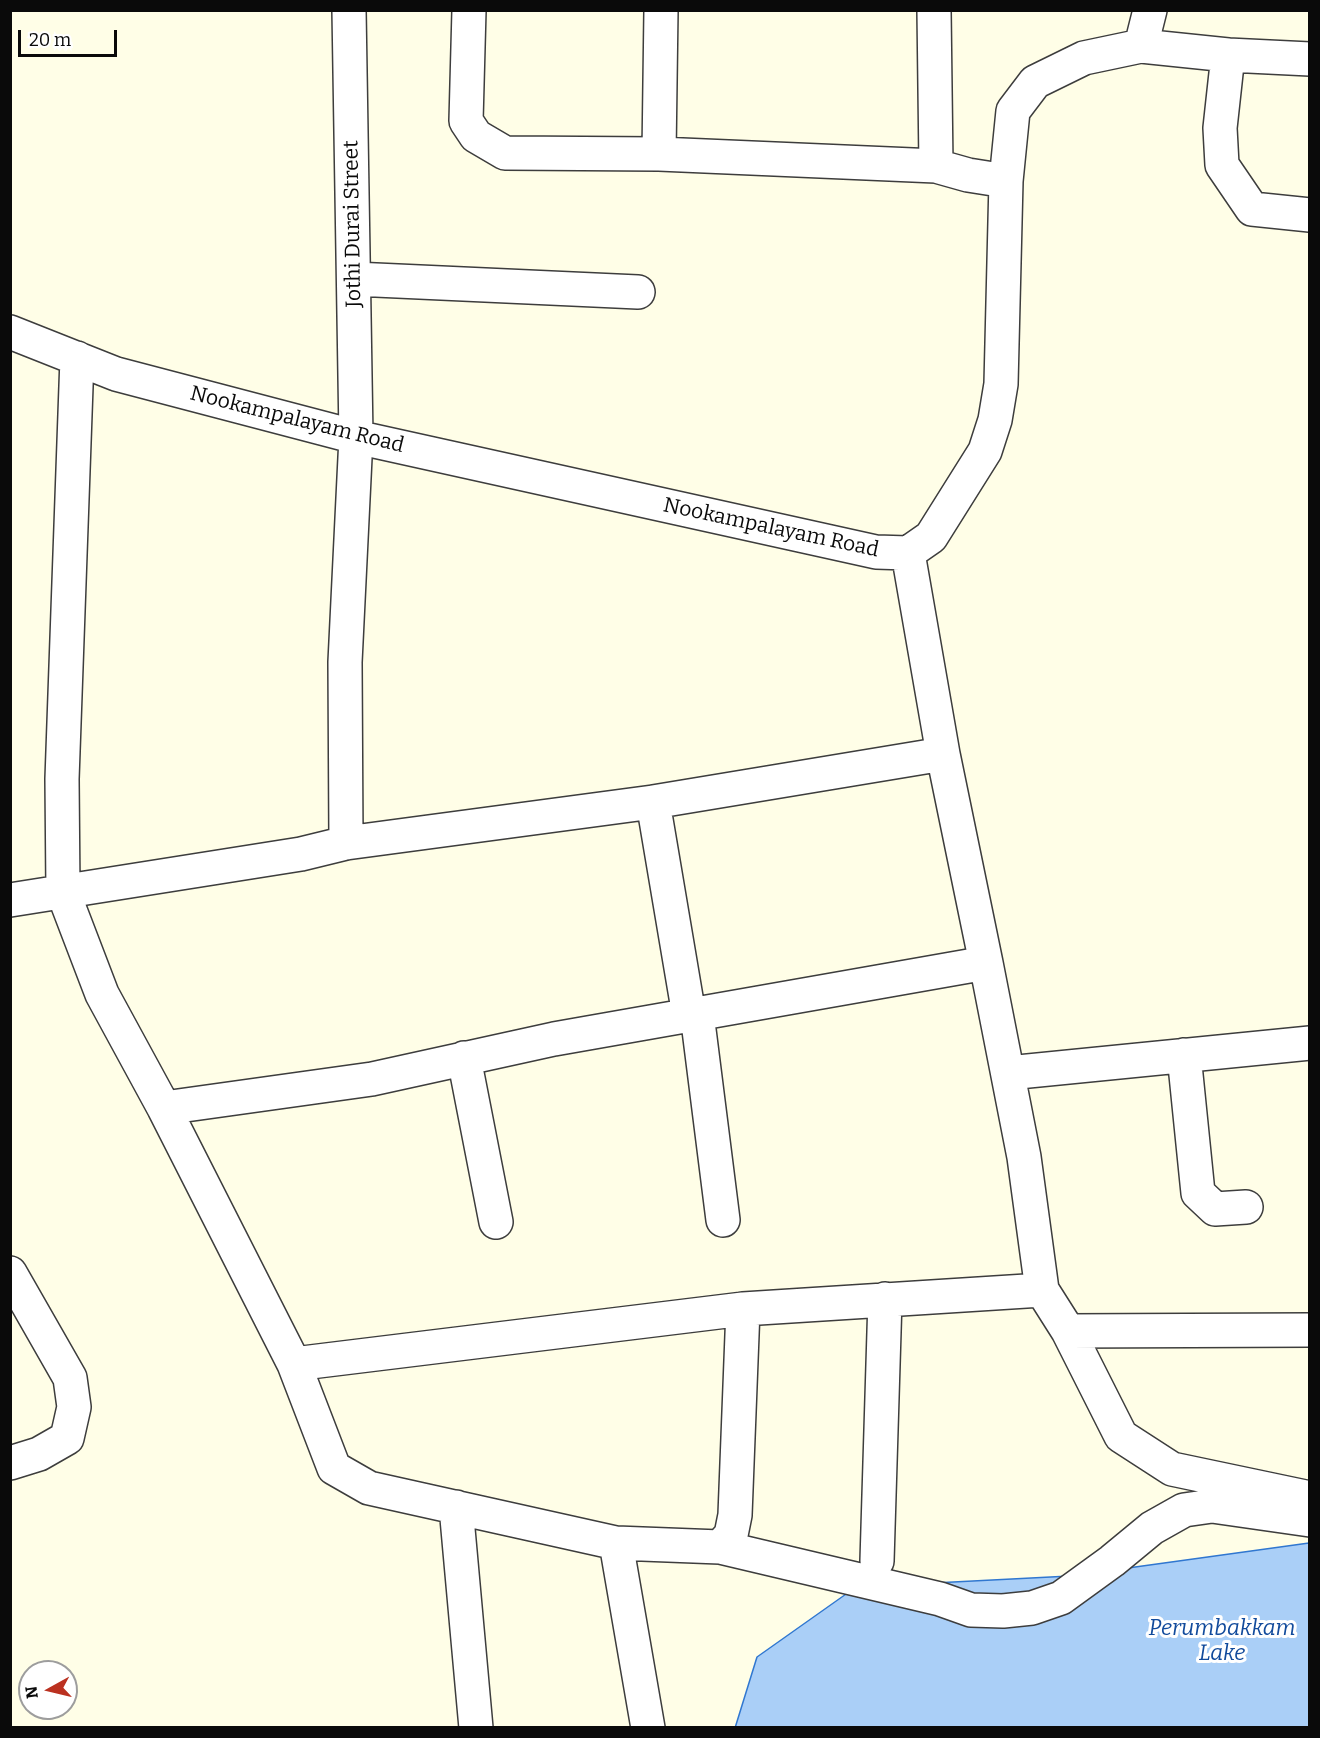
<!DOCTYPE html>
<style>
body{margin:0}
#map{position:relative;width:1320px;height:1738px;overflow:hidden;background:#fffee7;font-family:Bitter,serif}
canvas{display:block}
.frame{position:absolute;inset:0;border:12px solid #0a0a0a;pointer-events:none}
.north{position:absolute;left:18px;top:1660px;width:60px;height:60px;box-sizing:border-box;background:#fff;border:2px solid #9d9d9d;border-radius:50%;rotate:262deg;font-size:16px;font-weight:700;line-height:24px;text-align:center;color:#0a0a0a}
.north::after{content:'';display:block;margin:auto;width:21px;height:27px;background:#bb3120;clip-path:polygon(50% 0,100% 100%,50% 72%,0 100%)}
.scale{position:absolute;left:18px;top:30px;width:99px;height:27px;box-sizing:border-box;border:3px solid #0a0a0a;border-top:0;padding-left:8px;font-size:18px;line-height:21px;white-space:nowrap;color:#0a0a0a;-webkit-text-stroke:4px #fff;paint-order:stroke}
</style>
<div id="map">
<canvas width="1320" height="1738"></canvas>
<div class="frame"></div>
<div class="north">N</div>
<div class="scale">20 m</div>
</div>
<script>
const c = document.querySelector('canvas').getContext('2d');
c.lineJoin = 'round';
function fillPath(path, color) { c.fillStyle = color; c.fill(path, 'evenodd'); }
const toPath = rows => new Path2D(rows.map(r => 'M' + r).join(''));
function trace(path, color, width, dash) { c.strokeStyle = color; c.lineWidth = width; c.lineCap = dash ? 'butt' : 'round'; c.setLineDash(dash || []); c.stroke(path); }
function write(font, color, halo, rows, align = 'center') {
  c.font = font + ' Bitter,serif'; c.lineWidth = 6; c.setLineDash([]); c.textBaseline = 'middle'; c.strokeStyle = halo; c.fillStyle = color; for (const [text, x, y, turn = 0] of rows) {
    c.save(); c.translate(x, y); c.rotate((+turn || 0) * Math.PI / 180); c.textAlign = isNaN(turn) ? turn : align; if (halo) c.strokeText(text, 0, 0); c.fillText(text, 0, 0); c.restore();
  }
}
const water = toPath([
 [1309,1543,1309,1727,735,1728,757,1657,856,1587,1070,1576,1309,1543]
]);
const minor = toPath([
 [469,10,466,121,476,136,505,153,659,154],
 [661,10,659,154,936,166,968,175,1006,181],
 [934,10,936,166],
 [1141,46,1150,10],
 [1228,55,1220,128,1222,165,1252,209,1310,215],
 [354,279,638,292],
 [10,332,116,374,356,437,876,552,908,553,931,537,985,451,995,420,1001,384,1006,181,1013,111,1035,82,1084,58,1141,46,1228,55,1310,59],
 [77,358,62,779,63,892,102,994,164,1108,294,1364,334,1468,369,1488,616,1543],
 [908,553,943,754],
 [653,802,689,1015],
 [346,843,345,662,356,437,349,10],
 [10,900,301,854,346,843,653,802,943,754,986,963,554,1039,372,1079,164,1108],
 [986,963,1024,1157,1042,1290,1068,1331,1310,1330],
 [697,1014,723,1220],
 [1184,1055,1198,1193,1215,1209,1246,1207],
 [464,1058,496,1222],
 [1008,1073,1310,1043],
 [10,1273,70,1378,74,1407,67,1438,39,1454,10,1463],
 [1068,1331,1121,1436,1172,1469,1310,1498],
 [294,1364,743,1309],
 [456,1507,476,1728],
 [720,1547,940,1599,971,1610,1003,1611,1032,1608,1061,1598,1112,1561,1152,1528,1184,1510,1212,1506,1310,1520],
 [877,1561,885,1299],
 [648,1728,616,1543,720,1547,731,1535,735,1515,743,1309,1042,1290]
]);
const streetNames = [
 ["Jothi Durai Street",353,224,-91],
 ["Nookampalayam Road",297,420,14],
 ["Nookampalayam Road",771,528,12]
];
const waterNames = [
 ["Perumbakkam",1222,1629],
 ["Lake",1222,1654]
];
fillPath(water, '#aacff7');
trace(water, '#3077d0', 1.5);
trace(minor, '#3d3d3d', 36);
trace(minor, '#fff', 33);
write('21px', '#0a0a0a', '#fff', streetNames);
write('italic 22px', '#124b9c', '#fff', waterNames);
</script>
